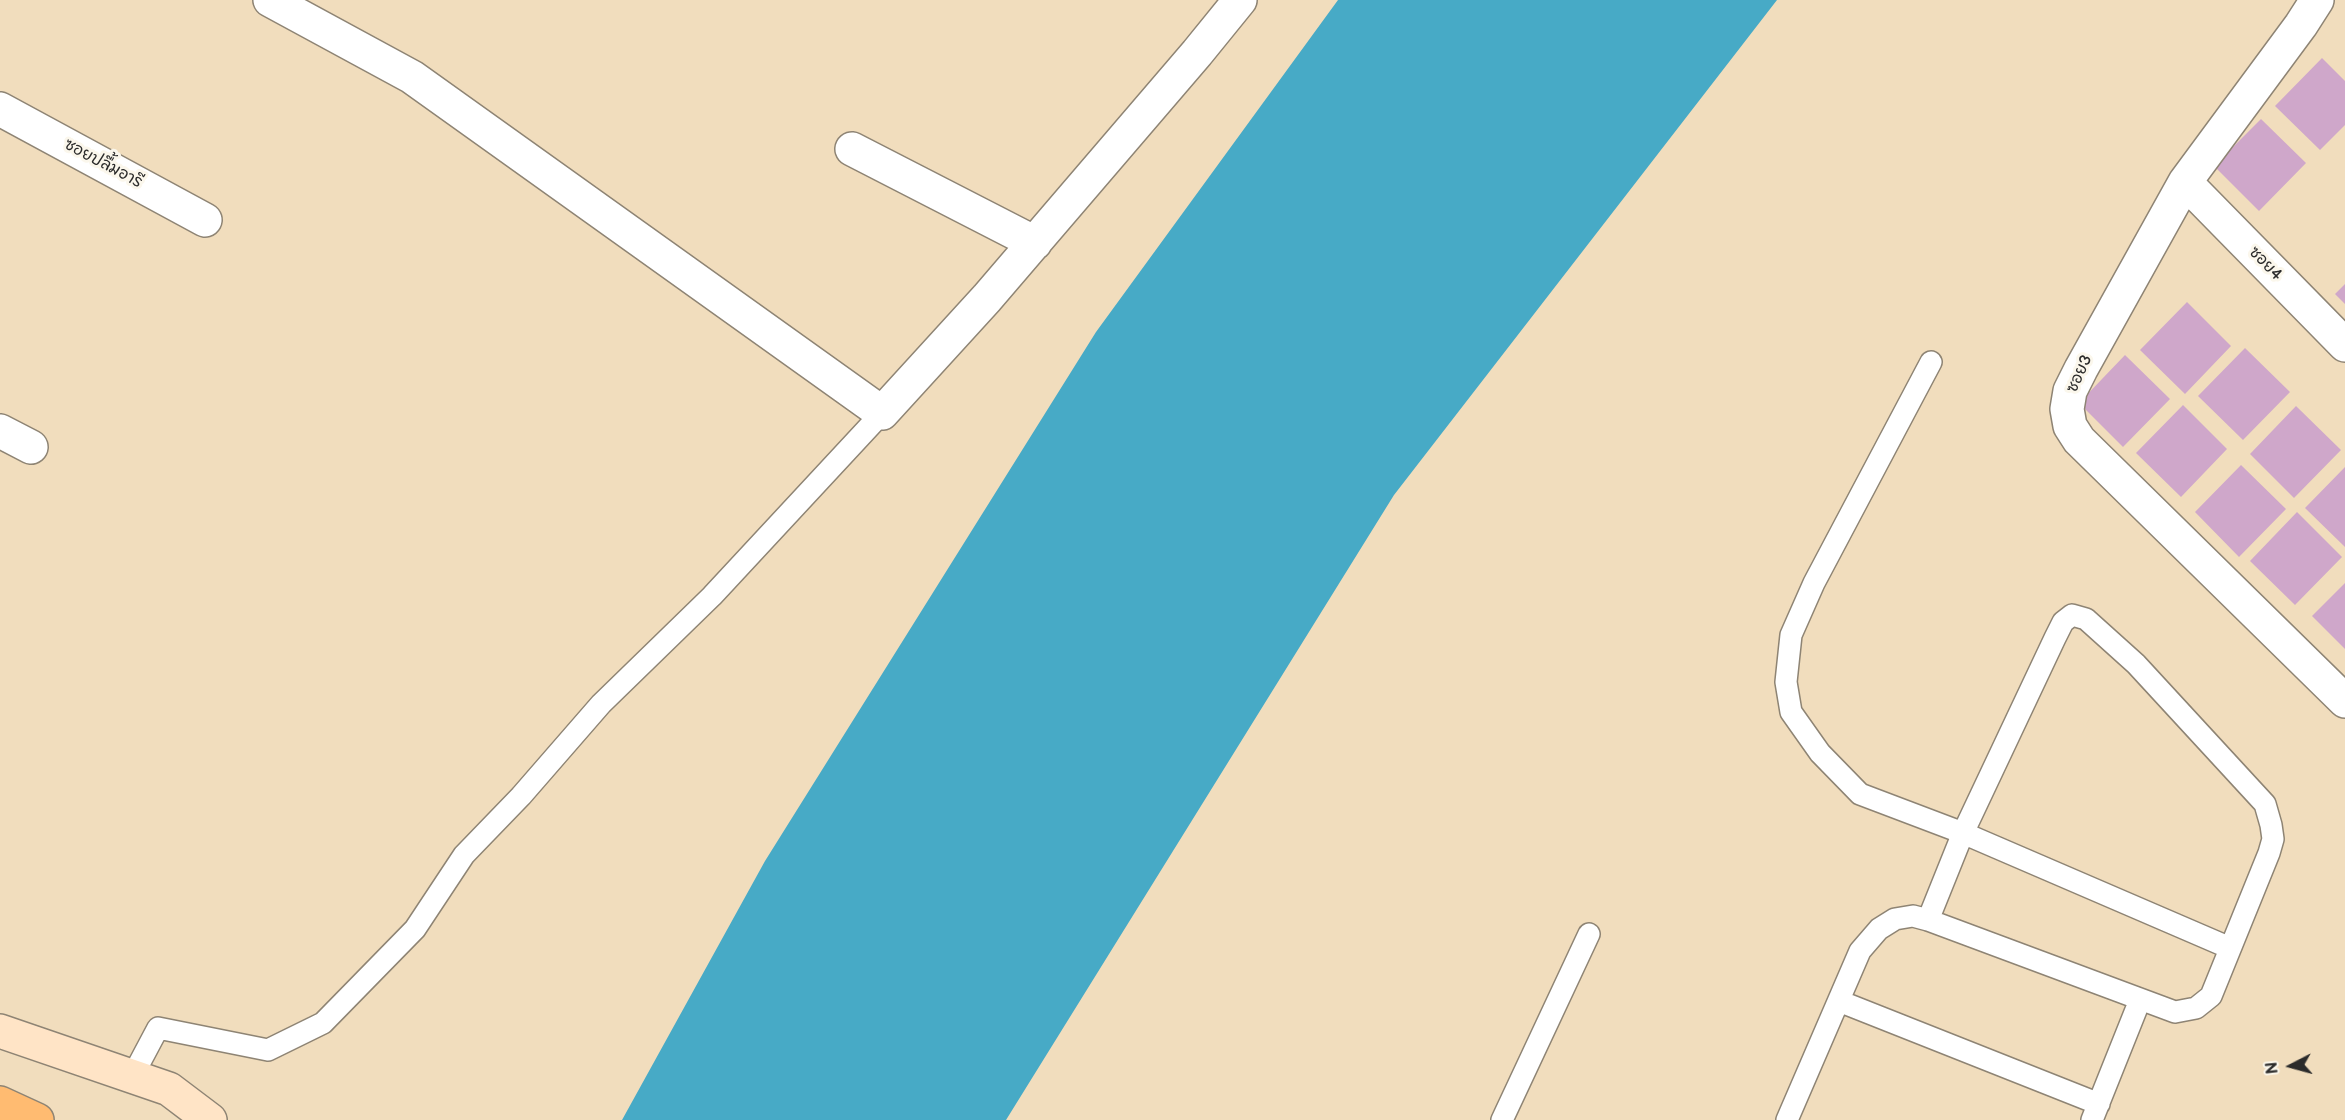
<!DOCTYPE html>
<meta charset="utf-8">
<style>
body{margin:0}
#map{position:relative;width:2345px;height:1120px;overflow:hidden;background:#f1ddbd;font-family:"Balsamiq Sans",sans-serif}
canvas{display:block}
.north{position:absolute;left:2261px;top:1036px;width:60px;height:60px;-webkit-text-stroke:4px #fbf7ec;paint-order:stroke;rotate:264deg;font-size:16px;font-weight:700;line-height:24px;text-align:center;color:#2b2b2b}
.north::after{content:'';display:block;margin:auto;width:21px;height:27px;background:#2b2b2b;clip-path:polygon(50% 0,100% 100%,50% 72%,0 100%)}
</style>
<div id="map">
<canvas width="2345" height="1120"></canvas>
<div class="north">N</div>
</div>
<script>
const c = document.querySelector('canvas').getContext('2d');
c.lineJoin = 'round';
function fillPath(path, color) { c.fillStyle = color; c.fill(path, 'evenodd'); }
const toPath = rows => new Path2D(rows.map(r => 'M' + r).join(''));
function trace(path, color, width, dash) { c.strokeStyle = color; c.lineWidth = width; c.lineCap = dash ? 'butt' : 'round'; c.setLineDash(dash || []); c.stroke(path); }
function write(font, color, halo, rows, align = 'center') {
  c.font = font + ' "Balsamiq Sans","Playpen Sans Thai",sans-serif'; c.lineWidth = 6; c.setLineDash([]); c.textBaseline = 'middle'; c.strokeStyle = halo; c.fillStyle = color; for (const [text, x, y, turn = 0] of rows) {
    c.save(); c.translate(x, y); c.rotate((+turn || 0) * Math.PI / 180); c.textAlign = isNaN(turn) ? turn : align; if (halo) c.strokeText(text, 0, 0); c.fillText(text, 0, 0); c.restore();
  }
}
const water = toPath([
 [1338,0,1777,0,1394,495,1006,1120,622,1120,765,861,1096,332]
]);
const building = toPath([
 [2322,58,2345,81,2345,125,2320,150,2275,106],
 [2261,119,2306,163,2259,211,2214,166],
 [2345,284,2345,304,2335,294],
 [2187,302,2231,346,2185,394,2140,350],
 [2245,348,2290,392,2243,440,2198,396],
 [2125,355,2170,399,2123,447,2079,403],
 [2183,405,2227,449,2181,497,2136,453],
 [2296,406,2341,450,2294,498,2250,454],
 [2241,465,2286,509,2239,557,2195,512],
 [2345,467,2345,547,2305,508],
 [2297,512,2342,557,2295,605,2250,561],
 [2345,583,2345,649,2312,616]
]);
const lane = toPath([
 [1931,362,1814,583,1791,635,1786,682,1791,712,1820,753,1860,794,1963,833,2230,948],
 [1839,1001,2099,1104],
 [132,1077,158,1028,268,1050,323,1023,415,929,464,855,521,796,601,704,712,596,882,413],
 [1502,1120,1589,934],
 [1787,1120,1860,951,1879,929,1895,919,1913,916,1928,920,2175,1012,2196,1008,2211,996,2269,853,2273,839,2271,825,2265,804,2136,664,2086,619,2072,615,2063,622,2055,638,1963,833,1928,920],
 [2092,1120,2140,1000]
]);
const street = toPath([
 [270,0,412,77,882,413,987,298,1197,53,1240,0],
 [2317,0,2301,25,2185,182,2081,369,2070,391,2067,409,2070,426,2079,440,2345,701],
 [0,109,205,220],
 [852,149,1035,243],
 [2185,182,2345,345],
 [0,431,31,447]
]);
const secondary = toPath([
 [0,1031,169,1089,210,1120]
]);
const highway = toPath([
 [0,1103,37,1120]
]);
const streetNames = [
 ["ซอยปลื้มอารี",103,164,28],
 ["ซอย4",2265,264,46],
 ["ซอย3",2080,374,-65]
];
fillPath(water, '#47aac6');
fillPath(building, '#cfa7ca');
trace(lane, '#8e8474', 24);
trace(street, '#8e8474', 36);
trace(secondary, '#8e8474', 36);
trace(highway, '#8e8474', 36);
trace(lane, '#fff', 21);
trace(street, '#fff', 33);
trace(secondary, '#ffe4c6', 33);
trace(highway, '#ffbb71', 33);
write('16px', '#2b2b2b', '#fbf7ec', streetNames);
</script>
